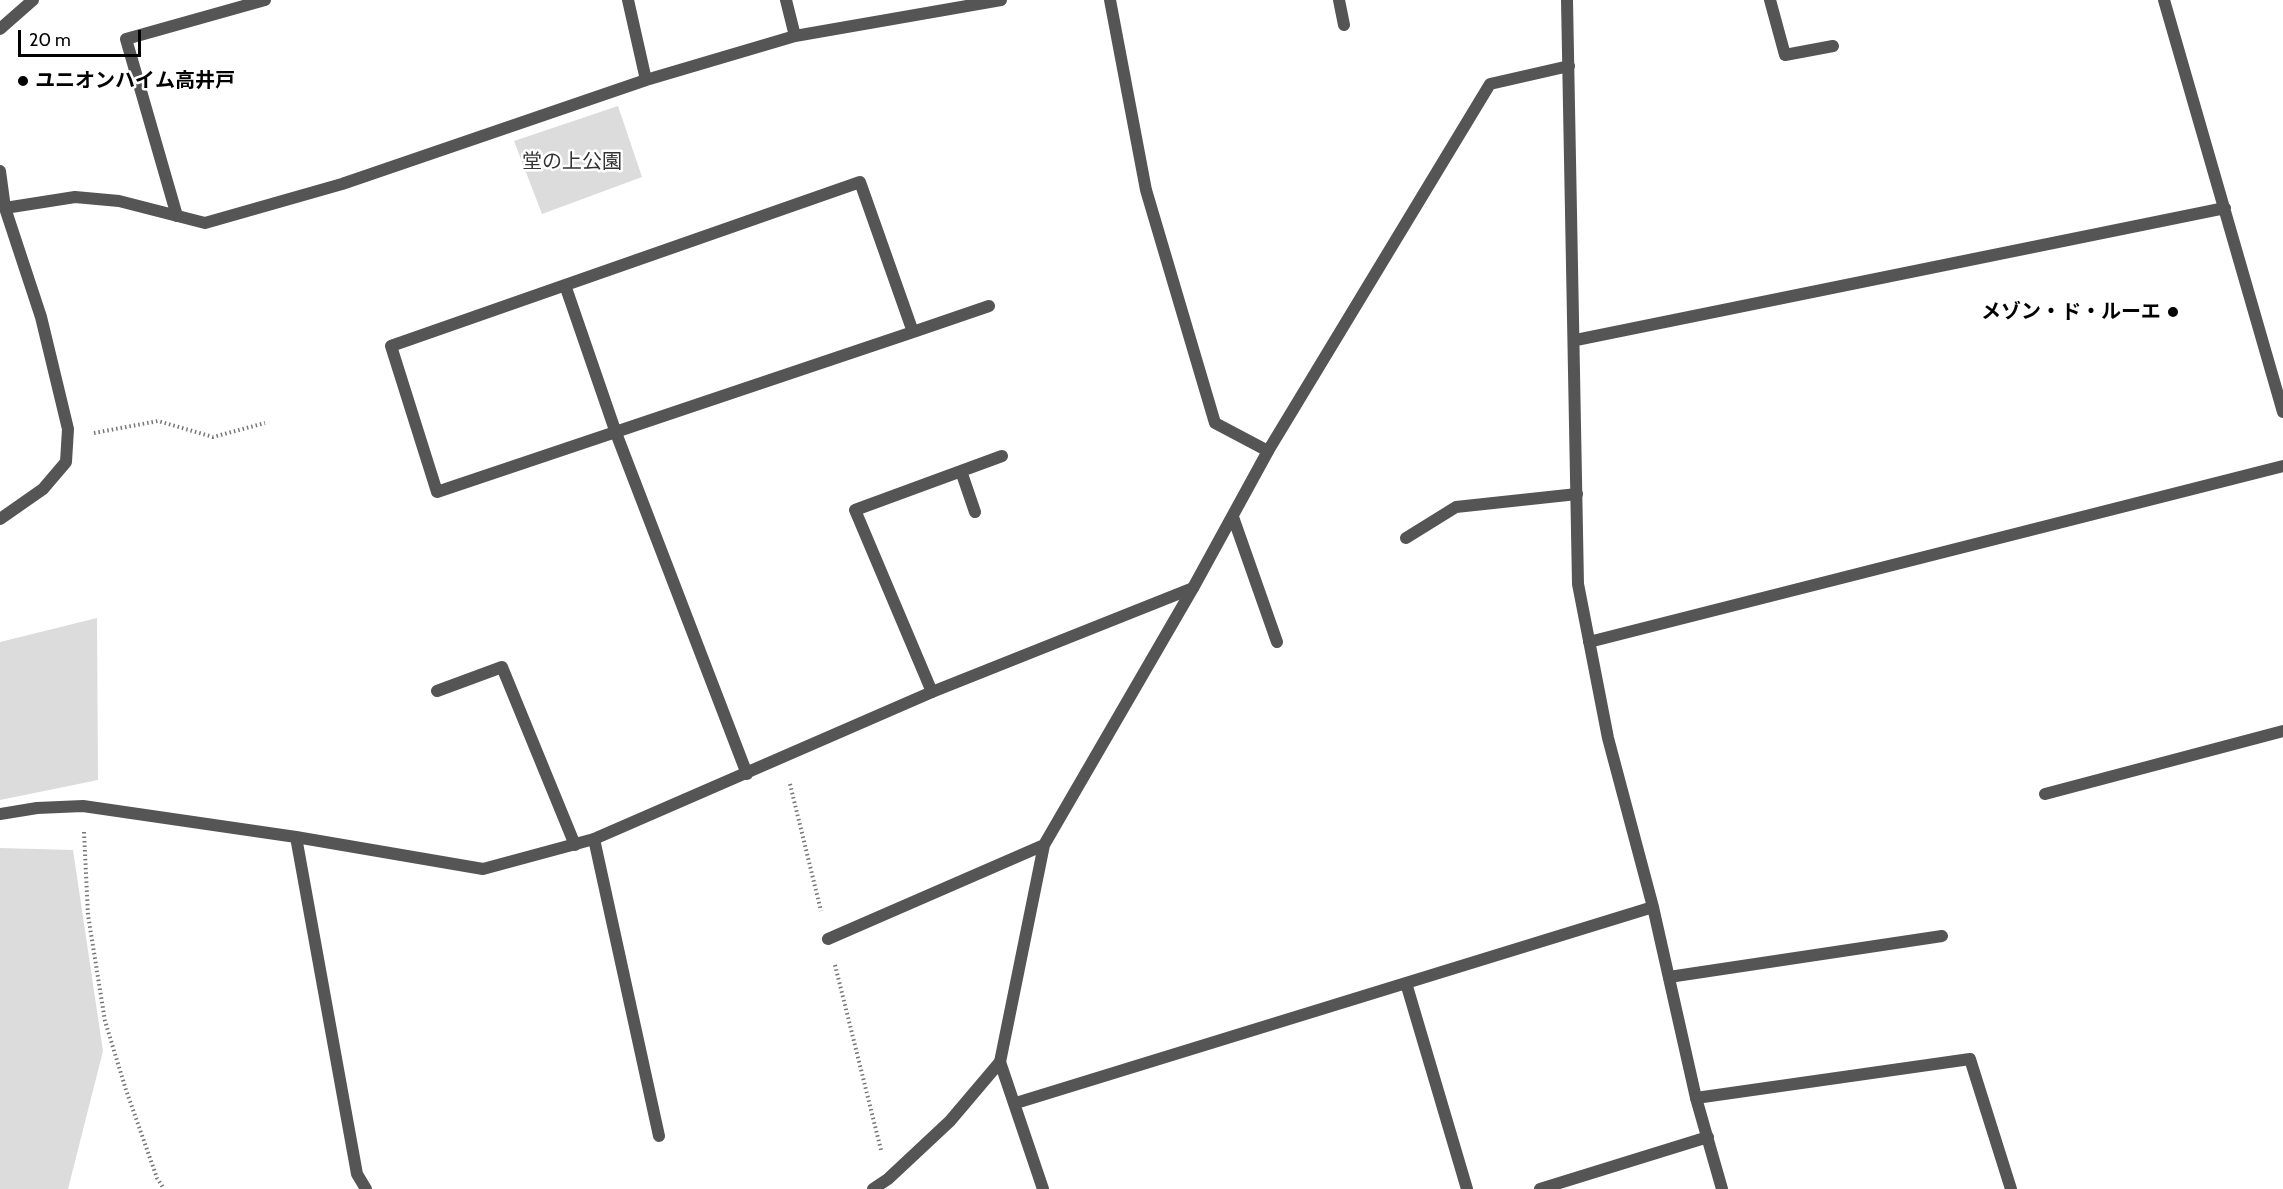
<!DOCTYPE html>
<meta charset="utf-8">
<style>
body{margin:0}
#map{position:relative;width:2283px;height:1189px;overflow:hidden;background:#fff;font-family:Cabin,sans-serif}
canvas{display:block}
.scale{position:absolute;left:18px;top:30px;width:123px;height:27px;box-sizing:border-box;border:3px solid #000;border-top:0;padding-left:8px;font-size:18px;line-height:21px;white-space:nowrap;color:#000;-webkit-text-stroke:4px #fff;paint-order:stroke}
</style>
<div id="map">
<canvas width="2283" height="1189"></canvas>
<div class="scale">20 m</div>
</div>
<script>
const c = document.querySelector('canvas').getContext('2d');
c.lineJoin = 'round';
function fillPath(path, color) { c.fillStyle = color; c.fill(path, 'evenodd'); }
const toPath = rows => new Path2D(rows.map(r => 'M' + r).join(''));
function trace(path, color, width, dash) { c.strokeStyle = color; c.lineWidth = width; c.lineCap = dash ? 'butt' : 'round'; c.setLineDash(dash || []); c.stroke(path); }
function write(font, color, halo, rows, align = 'center') {
  c.font = font + ' Cabin,"Noto Sans JP",sans-serif'; c.lineWidth = 5; c.setLineDash([]); c.textBaseline = 'middle'; c.strokeStyle = halo; c.fillStyle = color; for (const [text, x, y, turn = 0] of rows) {
    c.save(); c.translate(x, y); c.rotate((+turn || 0) * Math.PI / 180); c.textAlign = isNaN(turn) ? turn : align; if (halo) c.strokeText(text, 0, 0); c.fillText(text, 0, 0); c.restore();
  }
}
const green = toPath([
 [618,106,642,177,542,214,514,141],
 [97,618,98,780,0,800,0,642],
 [0,848,73,850,103,1051,68,1189,0,1189]
]);
const path = toPath([
 [94,433,158,421,213,437,265,423],
 [790,784,821,911],
 [84,832,88,915,105,1021,126,1090,157,1178,164,1189],
 [835,965,881,1150]
]);
const service = toPath([
 [1339,0,1344,25],
 [1770,0,1785,55,1833,46],
 [177,216,126,39,265,0],
 [961,471,975,512],
 [1233,517,1277,642],
 [1406,538,1456,507,1577,494],
 [437,691,502,667,575,845],
 [932,692,855,510,1002,456],
 [2045,794,2283,731],
 [594,839,659,1136],
 [828,939,1044,845],
 [1669,977,1942,936],
 [1000,1062,1044,845,1193,588,1268,451,1490,84,1569,66],
 [1696,1098,1970,1059,2011,1189]
]);
const minor = toPath([
 [628,0,646,80],
 [786,0,795,36],
 [1110,0,1146,190,1215,423,1268,451],
 [1567,0,1578,584,1608,738,1653,907,1696,1098,1722,1189],
 [2164,0,2283,412],
 [0,29,33,0],
 [0,171,5,208,41,317,68,429,66,462,43,489,0,519],
 [860,182,913,332,437,492,391,346,860,182],
 [5,208,75,197,119,201,205,223,342,184,646,80,795,36,1001,0],
 [565,285,616,433,747,774],
 [913,332,989,306],
 [1576,340,2225,208],
 [1589,642,2283,466],
 [0,814,37,808,83,806,296,837,483,869,594,839,932,692,1193,588],
 [296,837,357,1174,366,1189],
 [1406,983,1467,1189],
 [1016,1103,1653,907],
 [873,1189,888,1179,950,1121,1000,1062,1043,1189],
 [1540,1189,1708,1137]
]);
const markers = [
 [23,81,6,"#000"],
 [2173,312,6,"#000"]
];
const poiNames = [
 ["ユニオンハイム高井戸",35,81],
 ["メゾン・ド・ルーエ",2161,312,"right"]
];
const parkNames = [
 ["堂の上公園",572,162]
];
fillPath(green, '#dcdcdc');
trace(path, '#777', 4, [1.5, 3]);
trace(service, '#555', 12);
trace(minor, '#555', 12);
for (const [x, y, r, color] of markers) { const dot = new Path2D(); dot.arc(x, y, r, 0, 2 * Math.PI); c.fillStyle = color; c.fill(dot); trace(dot, '#fff', 2); }
write('bold 20px', '#000', '#fff', poiNames, 'left');
write('20px', '#333', '#fff', parkNames);
</script>
